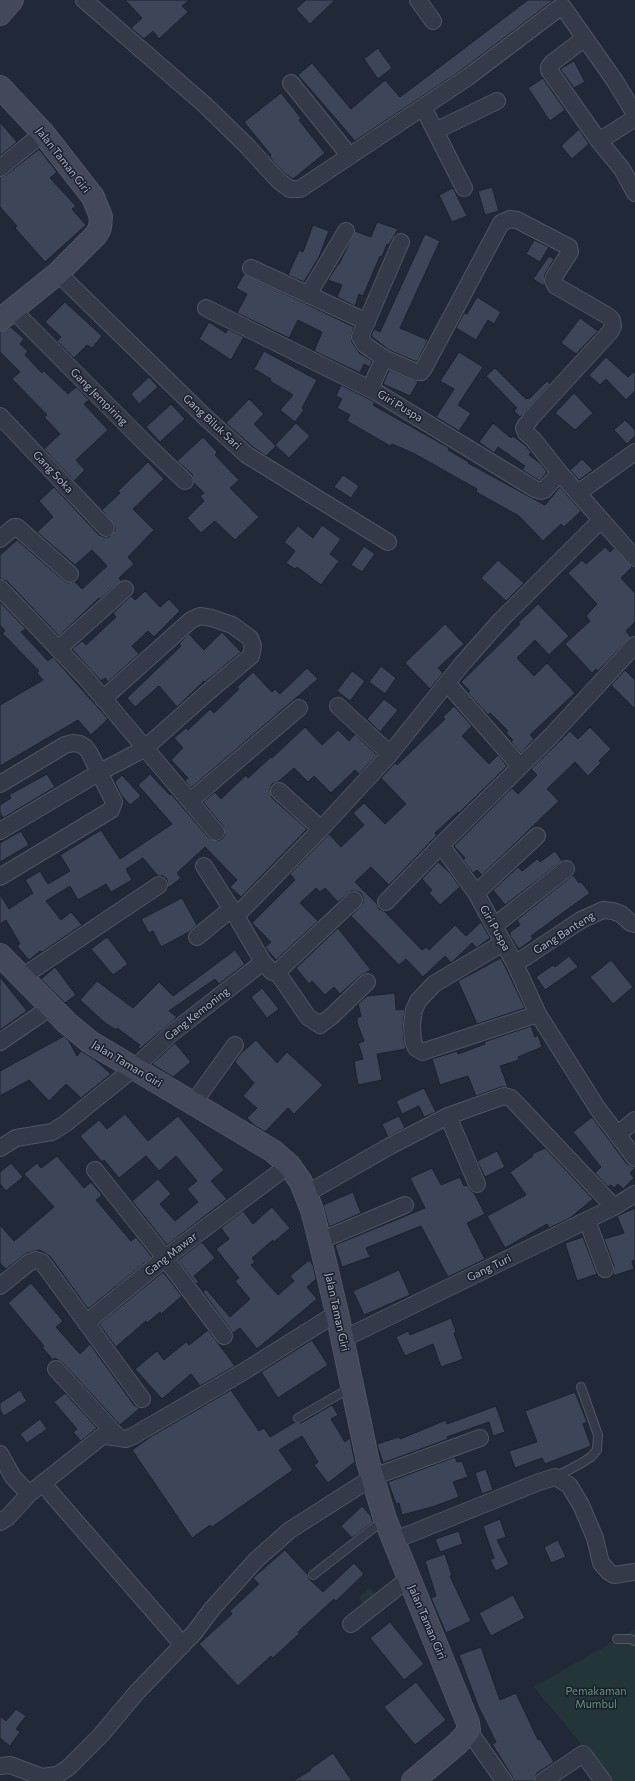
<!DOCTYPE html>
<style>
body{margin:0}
canvas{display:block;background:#212838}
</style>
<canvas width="635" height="1781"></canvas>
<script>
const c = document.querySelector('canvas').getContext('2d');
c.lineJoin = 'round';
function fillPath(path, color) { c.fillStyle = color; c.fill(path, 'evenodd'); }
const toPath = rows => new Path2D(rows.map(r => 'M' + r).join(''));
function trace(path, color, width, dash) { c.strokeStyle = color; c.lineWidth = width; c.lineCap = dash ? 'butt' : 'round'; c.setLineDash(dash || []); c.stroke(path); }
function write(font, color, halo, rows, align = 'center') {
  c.font = font + ' Commissioner,sans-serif'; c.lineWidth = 3; c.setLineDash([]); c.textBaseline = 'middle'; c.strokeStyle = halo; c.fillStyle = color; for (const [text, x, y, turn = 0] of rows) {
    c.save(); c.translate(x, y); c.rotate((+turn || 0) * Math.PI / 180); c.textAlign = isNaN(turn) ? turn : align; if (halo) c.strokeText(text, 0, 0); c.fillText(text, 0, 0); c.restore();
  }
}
const green = toPath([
 [370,1588,379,1599,367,1609,359,1598],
 [635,1629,635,1781,612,1781,534,1687]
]);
const building = toPath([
 [125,0,189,0,182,6,188,12,159,39,153,31,144,39,131,28,142,18,125,0],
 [306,0,335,0,310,24,296,9,306,0],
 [528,0,554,0,459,72,355,141,298,75,312,63,351,109,385,80,400,97,528,0],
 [378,48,392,68,378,79,364,59,378,48],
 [574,61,585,82,574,88,560,69,574,61],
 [543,78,565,110,550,121,528,88,543,78],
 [281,93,301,118,299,120,325,153,293,179,284,173,272,160,270,156,271,155,244,122,281,93],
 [0,122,17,142,0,156,0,122],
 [579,129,589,144,572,159,561,146,579,129],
 [39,149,57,172,50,178,76,206,72,209,86,225,45,262,15,228,17,226,0,207,0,177,6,175,39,149],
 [492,187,499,211,485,215,478,191,492,187],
 [453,188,467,216,452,222,439,195,453,188],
 [377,222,398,229,389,245,387,244,382,257,380,256,363,296,359,294,355,306,337,297,342,285,328,280,338,264,339,264,355,231,371,237,377,222],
 [313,225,329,231,319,257,304,282,288,275,299,250,303,252,313,225],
 [425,234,440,241,400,328,428,340,417,362,389,350,371,336,374,329,380,332,425,234],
 [534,240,549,247,540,262,526,254,534,240],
 [549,256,554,259,545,274,544,286,533,279,549,256],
 [244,274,354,327,351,337,352,342,359,353,372,361,370,367,364,364,360,373,314,351,322,332,298,320,289,338,237,313,247,294,236,288,244,274],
 [477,297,501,312,494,324,488,320,476,340,456,328,464,313,467,314,477,297],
 [65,302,102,336,92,348,87,345,74,358,57,341,61,337,45,322,65,302],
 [580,318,598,331,576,354,561,343,580,318],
 [209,322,226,333,228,329,244,337,231,360,199,339,209,322],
 [11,327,24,339,20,344,28,351,25,355,42,373,44,371,68,394,76,387,89,400,84,404,108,430,76,460,85,470,74,481,44,449,60,434,44,417,47,415,12,379,20,372,0,352,0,332,11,327],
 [264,351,317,380,302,408,304,410,295,422,280,410,293,395,270,381,271,379,254,369,264,351],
 [459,352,483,367,458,405,471,413,459,431,436,417,454,389,440,381,459,352],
 [606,357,628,377,635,371,635,391,626,400,606,379,600,385,589,375,606,357],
 [495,368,526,399,528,398,529,399,547,381,550,384,520,417,514,411,517,408,486,376,495,368],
 [389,370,418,382,410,396,383,384,389,370],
 [149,377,158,387,139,404,131,394,149,377],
 [341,385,375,402,373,405,449,448,448,450,469,462,468,463,530,497,545,505,560,487,581,511,564,527,561,524,543,541,519,516,476,492,477,489,415,454,392,444,390,446,347,421,350,415,337,408,342,399,336,396,341,385],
 [574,393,593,413,575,430,555,413,574,393],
 [249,399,264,414,254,424,276,446,266,456,253,447,226,423,249,399],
 [171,404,185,419,160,442,146,427,171,404],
 [625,420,635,430,635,436,627,444,614,430,625,420],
 [296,423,310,436,289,458,275,445,296,423],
 [493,423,511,438,513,436,526,446,531,452,529,455,540,463,547,472,540,481,522,470,525,466,498,447,494,453,479,442,493,423],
 [203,437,217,452,215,455,239,480,230,488,259,517,235,540,215,521,201,533,187,518,204,501,200,496,204,493,194,483,192,474,177,461,203,437],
 [582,459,593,470,579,480,570,470,582,459],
 [148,462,164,479,133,509,154,530,128,557,134,564,119,578,121,581,100,599,99,598,59,636,7,581,0,579,0,555,17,540,64,581,68,583,75,582,82,589,107,566,92,550,75,565,37,532,53,517,39,501,54,487,99,535,104,537,109,537,115,531,115,526,102,510,120,493,118,491,148,462],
 [343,475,359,486,351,498,334,487,343,475],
 [322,525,341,539,330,554,339,561,321,585,297,567,295,569,286,563,295,551,284,542,298,526,313,538,322,525],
 [364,546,375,554,362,572,351,565,364,546],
 [605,547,610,552,614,548,632,567,621,578,635,593,635,622,626,631,631,637,598,671,596,669,592,673,565,644,590,621,586,616,597,604,568,573,582,560,586,564,605,547],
 [498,560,524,583,506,601,481,578,498,560],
 [145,591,160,607,169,599,180,611,154,637,148,631,132,646,139,654,108,682,105,678,101,681,72,649,82,641,86,645,116,617,113,613,131,596,135,600,145,591],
 [0,602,26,629,21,632,48,661,53,657,108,719,91,735,78,720,0,766,0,705,43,680,37,673,39,671,2,633,5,631,0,625,0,602],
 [538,604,569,636,549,655,535,640,517,658,534,676,547,663,575,693,530,735,534,739,521,753,511,742,513,740,506,733,508,731,490,713,488,715,468,693,470,691,461,682,520,624,518,623,538,604],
 [445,624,464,644,438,668,443,673,430,689,405,663,445,624],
 [222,632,241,652,205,682,204,681,177,707,159,686,135,707,127,698,181,646,179,644,189,634,204,650,222,632],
 [381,666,396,678,385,694,369,682,381,666],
 [307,668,318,679,191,788,185,781,188,778,171,760,183,748,174,738,186,728,188,730,210,709,214,713,239,689,237,687,253,672,272,692,275,689,280,694,307,668],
 [625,670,635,680,635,709,611,685,625,670],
 [352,671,365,681,350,701,337,691,352,671],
 [384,699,398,710,380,732,367,719,384,699],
 [454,706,472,726,462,736,489,764,498,755,507,766,459,813,458,812,435,833,437,835,389,885,371,867,355,882,377,904,379,909,384,911,422,950,427,947,429,950,455,925,466,936,481,922,490,938,476,948,472,943,451,963,445,956,423,977,406,959,399,965,351,916,363,903,363,897,361,893,356,891,351,891,338,902,325,888,320,892,316,888,300,903,318,921,276,960,265,947,271,942,252,923,295,880,290,874,329,834,341,847,364,825,353,813,364,803,385,824,406,804,381,778,395,763,397,765,445,719,443,717,454,706],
 [305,727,322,745,338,730,349,741,355,734,377,755,359,774,355,770,331,793,314,776,308,782,294,768,278,782,272,784,270,789,272,798,307,829,241,897,230,887,237,880,205,847,177,873,181,878,168,888,167,879,163,876,158,876,143,858,126,869,132,880,111,892,106,884,78,900,70,886,46,901,61,920,71,912,82,925,42,952,40,951,29,960,17,946,20,944,6,920,0,924,0,894,9,909,33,893,25,880,40,871,48,884,70,871,60,855,101,830,120,859,172,824,138,785,150,774,170,795,171,794,209,838,217,841,222,839,225,835,223,826,203,802,215,792,221,799,246,775,248,778,271,757,272,758,305,727],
 [590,727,611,749,599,761,601,763,588,776,575,762,547,789,559,801,482,875,477,870,473,873,463,860,465,858,454,846,512,788,518,794,537,775,531,769,570,731,578,739,590,727],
 [47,774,55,787,3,818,0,813,0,805,11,798,9,795,47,774],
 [122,775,141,796,130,805,121,795,115,782,122,775],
 [21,831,29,845,0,862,0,843,21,831],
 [555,851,562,861,505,905,493,890,518,867,522,871,537,859,540,862,555,851],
 [438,862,450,873,460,887,440,905,429,893,432,890,422,879,438,862],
 [573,875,579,883,581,882,590,893,531,936,533,939,519,949,510,936,510,932,520,925,517,920,573,875],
 [182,898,197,925,189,932,161,947,153,931,149,933,141,919,182,898],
 [338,928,371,970,361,975,340,994,334,987,325,995,312,981,309,984,296,968,338,928],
 [107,937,128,964,113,975,91,949,107,937],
 [235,950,245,964,219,984,215,979,169,1011,177,1017,140,1049,138,1047,140,1045,117,1028,116,1030,104,1022,80,1000,97,981,133,1008,159,982,173,996,235,950],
 [569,956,578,967,545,990,536,977,553,965,555,967,569,956],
 [501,958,525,1008,477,1024,458,981,501,958],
 [611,960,633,987,613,1004,590,977,611,960],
 [55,967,76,995,65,1003,41,979,55,967],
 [0,977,27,1011,0,1030,0,977],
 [262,988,279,1009,267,1018,251,997,262,988],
 [395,993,396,1010,405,1009,403,1026,404,1042,406,1049,377,1054,382,1080,358,1085,354,1061,363,1059,358,1043,364,1041,357,1023,357,1018,361,1016,358,1004,367,996,395,993],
 [531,1026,535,1037,538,1035,542,1047,518,1057,519,1060,500,1066,508,1087,501,1087,476,1096,468,1076,440,1085,432,1059,457,1051,458,1054,485,1044,484,1042,531,1026],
 [64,1036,69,1041,77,1056,81,1051,94,1059,111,1074,81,1098,66,1084,49,1101,29,1080,0,1096,0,1071,64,1036],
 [256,1040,277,1063,287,1052,323,1085,294,1114,288,1108,265,1132,254,1125,247,1118,257,1108,243,1096,254,1083,235,1062,240,1054,256,1040],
 [175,1043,191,1062,173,1077,152,1064,175,1043],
 [424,1088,436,1112,424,1117,419,1106,402,1114,396,1101,424,1088],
 [125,1114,148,1141,178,1116,224,1170,211,1181,227,1199,167,1245,132,1201,158,1179,171,1194,160,1204,175,1221,198,1202,187,1189,197,1181,176,1156,159,1171,146,1156,119,1178,104,1160,102,1162,80,1136,99,1120,107,1129,125,1114],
 [399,1116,405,1128,388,1137,382,1124,399,1116],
 [592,1117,627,1164,635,1168,630,1173,634,1178,623,1189,618,1184,614,1188,611,1185,608,1187,595,1173,601,1167,573,1132,592,1117],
 [545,1148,593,1199,570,1218,549,1228,547,1224,505,1248,487,1216,526,1195,510,1172,533,1156,532,1154,545,1148],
 [497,1151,505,1167,485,1177,477,1161,497,1151],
 [57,1156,84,1188,91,1182,102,1195,96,1200,131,1241,136,1237,152,1257,88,1309,50,1256,45,1253,39,1250,27,1253,6,1269,0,1263,0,1225,14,1241,54,1207,24,1174,37,1163,41,1168,57,1156],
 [11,1163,23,1177,6,1191,0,1184,0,1172,11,1163],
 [432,1168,441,1185,460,1177,464,1186,467,1185,471,1191,474,1193,485,1214,467,1223,485,1259,448,1277,421,1226,366,1248,370,1257,342,1267,335,1245,425,1208,410,1178,432,1168],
 [353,1192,361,1213,329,1227,323,1205,353,1192],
 [272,1207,290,1228,274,1242,273,1240,252,1258,255,1262,251,1265,278,1295,294,1281,290,1276,309,1260,313,1265,316,1279,307,1287,317,1299,257,1349,240,1328,233,1333,203,1292,206,1289,230,1317,250,1299,235,1281,239,1278,216,1249,229,1239,221,1228,243,1211,253,1224,272,1207],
 [635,1208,635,1260,632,1261,634,1269,613,1276,614,1266,604,1239,624,1233,617,1216,635,1208],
 [583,1237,597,1274,577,1281,565,1243,583,1237],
 [202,1242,215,1258,194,1276,199,1282,196,1284,178,1260,202,1242],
 [399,1270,410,1295,364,1315,353,1291,399,1270],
 [163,1272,182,1296,161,1314,160,1312,147,1323,146,1321,116,1347,99,1324,163,1272],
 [31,1283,63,1321,56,1327,80,1354,90,1344,134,1405,140,1408,120,1425,63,1363,55,1358,53,1360,42,1347,44,1346,8,1303,31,1283],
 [451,1318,456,1332,454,1333,463,1359,441,1367,433,1344,405,1356,396,1337,408,1331,410,1335,451,1318],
 [208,1330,235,1366,200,1386,191,1374,162,1399,135,1369,157,1351,164,1360,186,1342,189,1345,208,1330],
 [312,1340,328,1365,278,1398,261,1372,312,1340],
 [20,1390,27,1401,4,1416,0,1410,0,1403,20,1390],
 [231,1390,259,1431,264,1428,270,1437,295,1422,301,1423,332,1405,338,1415,331,1419,345,1442,350,1438,355,1462,328,1483,314,1465,318,1462,302,1436,279,1450,293,1470,212,1527,210,1525,192,1538,132,1450,152,1436,231,1390],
 [575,1392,587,1422,583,1424,591,1446,545,1464,542,1458,515,1468,509,1451,537,1442,525,1411,575,1392],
 [65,1393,97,1428,81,1441,73,1432,77,1429,54,1402,65,1393],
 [496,1406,505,1432,493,1436,489,1422,447,1437,448,1439,383,1463,377,1444,399,1437,400,1439,446,1420,447,1424,496,1406],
 [40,1419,47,1429,27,1443,20,1434,40,1419],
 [455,1457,457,1462,462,1461,468,1477,453,1482,459,1497,435,1506,402,1515,399,1503,396,1504,388,1482,455,1457],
 [486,1469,493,1490,482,1494,475,1473,486,1469],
 [362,1506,371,1516,373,1522,352,1538,341,1526,362,1506],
 [500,1519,506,1537,497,1540,509,1564,496,1571,490,1560,494,1558,483,1526,500,1519],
 [459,1531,463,1544,440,1552,435,1539,459,1531],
 [558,1540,566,1557,551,1563,544,1547,558,1540],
 [285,1550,308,1575,309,1579,323,1592,354,1563,364,1574,336,1601,334,1599,298,1632,300,1633,273,1658,271,1656,238,1686,199,1644,232,1614,230,1611,259,1584,253,1578,285,1550],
 [445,1554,452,1576,450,1576,471,1621,446,1633,431,1598,436,1596,425,1561,445,1554],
 [513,1595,525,1618,491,1636,479,1613,513,1595],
 [390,1622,424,1664,404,1680,370,1638,390,1622],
 [481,1647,500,1700,516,1693,538,1740,540,1739,554,1762,537,1773,534,1781,513,1781,512,1776,492,1744,496,1742,478,1706,459,1655,481,1647],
 [416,1682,446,1720,415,1745,384,1707,416,1682],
 [16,1709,26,1716,16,1729,20,1732,10,1746,0,1738,0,1716,6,1721,16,1709],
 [333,1753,352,1781,293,1781,311,1770,310,1769,333,1753]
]);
const lane = toPath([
 [298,1418,350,1388],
 [555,1477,580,1464,591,1457,597,1450,598,1435,581,1387],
 [313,1575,385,1519],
 [617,1639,630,1639,635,1641]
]);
const street = toPath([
 [84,0,204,104,247,146,278,180,290,189,300,189,468,77,559,8,563,7,615,81,635,114],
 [418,0,433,21],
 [585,38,552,63,549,67,549,70,599,141,622,169,635,193],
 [291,83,349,155],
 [423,107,464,188],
 [435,131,497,101],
 [599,141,635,118],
 [0,168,43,133],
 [401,242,360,337,365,345,384,358,416,372,421,372,424,368,501,223,510,219,517,220,569,247,570,252,554,277,553,281,556,286,608,316,612,320,613,326,610,332,531,418,524,428,526,433,533,439,560,473],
 [251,268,367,322],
 [58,273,205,417,247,455,388,542],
 [308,295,346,231],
 [206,308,376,392,535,489,541,491,544,490,560,473,635,558],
 [13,310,149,447,185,481],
 [370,389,384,358],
 [0,416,106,528],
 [578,493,635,452],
 [0,539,14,527,17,527,70,574],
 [0,588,85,677,216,832],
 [58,649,125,589],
 [447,683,520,766],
 [338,706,390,754],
 [0,784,65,745,73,743,80,744,85,747,89,752,114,802,111,810,0,877],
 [279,791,321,829],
 [190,801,299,708],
 [0,831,100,772,144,749,215,686,251,656,253,646,250,638,232,625,212,618,200,616,191,620,103,699],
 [441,845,476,893,515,964,538,1014,598,1109,635,1158],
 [204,866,236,916],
 [476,893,537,836],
 [354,900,277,972,272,972,263,962,236,916,321,829,390,754,462,664,501,620,601,520],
 [386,902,441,845,552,735,635,645],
 [494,926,566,869],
 [197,937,231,909],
 [503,943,434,984,418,1001,414,1010,412,1025,413,1041,416,1048,423,1052,428,1050,538,1014],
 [515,964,581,920,603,910,613,911,621,914,631,923,635,924],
 [277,972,308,1017,320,1025,332,1016,367,982],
 [22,977,159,885],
 [0,1042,51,1007],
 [194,1102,235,1045],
 [448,1116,477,1184],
 [617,1135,635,1120],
 [0,1148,16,1138,52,1132,66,1123,134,1068,172,1033,263,962],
 [95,1170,165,1258,224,1336],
 [306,1194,390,1146,448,1116,504,1096,511,1098,614,1207],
 [587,1220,605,1269],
 [320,1241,405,1205],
 [0,1286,30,1262,36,1260,42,1262,142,1399],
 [86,1323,165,1258,289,1165],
 [343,1339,614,1207,635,1194],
 [56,1369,119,1438],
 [0,1454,13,1477,29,1494],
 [50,1492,183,1645],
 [0,1522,8,1517,29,1494,101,1437,106,1436,126,1439,133,1436,243,1372,337,1313],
 [395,1540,539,1482,555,1477,569,1485,581,1505,595,1538,601,1563,609,1572,614,1575,635,1572],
 [351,1624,408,1579],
 [469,1731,504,1781],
 [0,1766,10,1765,42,1777,57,1775,68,1768,101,1735,137,1692,194,1633,212,1609,256,1560,290,1530,373,1477,480,1438],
 [543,1781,583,1754,603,1781]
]);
const secondary = toPath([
 [0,14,12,0],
 [0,87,43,133,93,197,101,217,100,228,96,235,58,273,0,320],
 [0,955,67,1023,90,1042,273,1151,289,1165,301,1182,312,1210,320,1241,337,1313,368,1462,385,1519,468,1723,469,1731,457,1744,413,1781]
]);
const streetNames = [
 ["Jalan Taman Giri",63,160,52],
 ["Gang Jempiring",99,397,45],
 ["Giri Puspa",400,406,31],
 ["Gang Biluk Sari",212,422,43],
 ["Gang Soka",53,472,47],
 ["Giri Puspa",495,928,61],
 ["Gang Banteng",564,933,-32],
 ["Gang Kemoning",197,1014,-38],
 ["Jalan Taman Giri",127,1064,31],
 ["Gang Mawar",171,1254,-38],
 ["Gang Turi",489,1268,-26],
 ["Jalan Taman Giri",337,1312,78],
 ["Jalan Taman Giri",427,1622,67]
];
const parkNames = [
 ["Pemakaman",596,1691],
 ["Mumbul",596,1704]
];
fillPath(green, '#24353a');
fillPath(building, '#3d4558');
trace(building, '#1c212f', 1);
trace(lane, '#4f5563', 10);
trace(street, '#4f5563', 18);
trace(secondary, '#4f5563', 24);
trace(lane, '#353a48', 8);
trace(street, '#353a48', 16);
trace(secondary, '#43495b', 22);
write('11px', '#afb5c5', '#1a1f2d', streetNames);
write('11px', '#679578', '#1a1f2d', parkNames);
</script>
